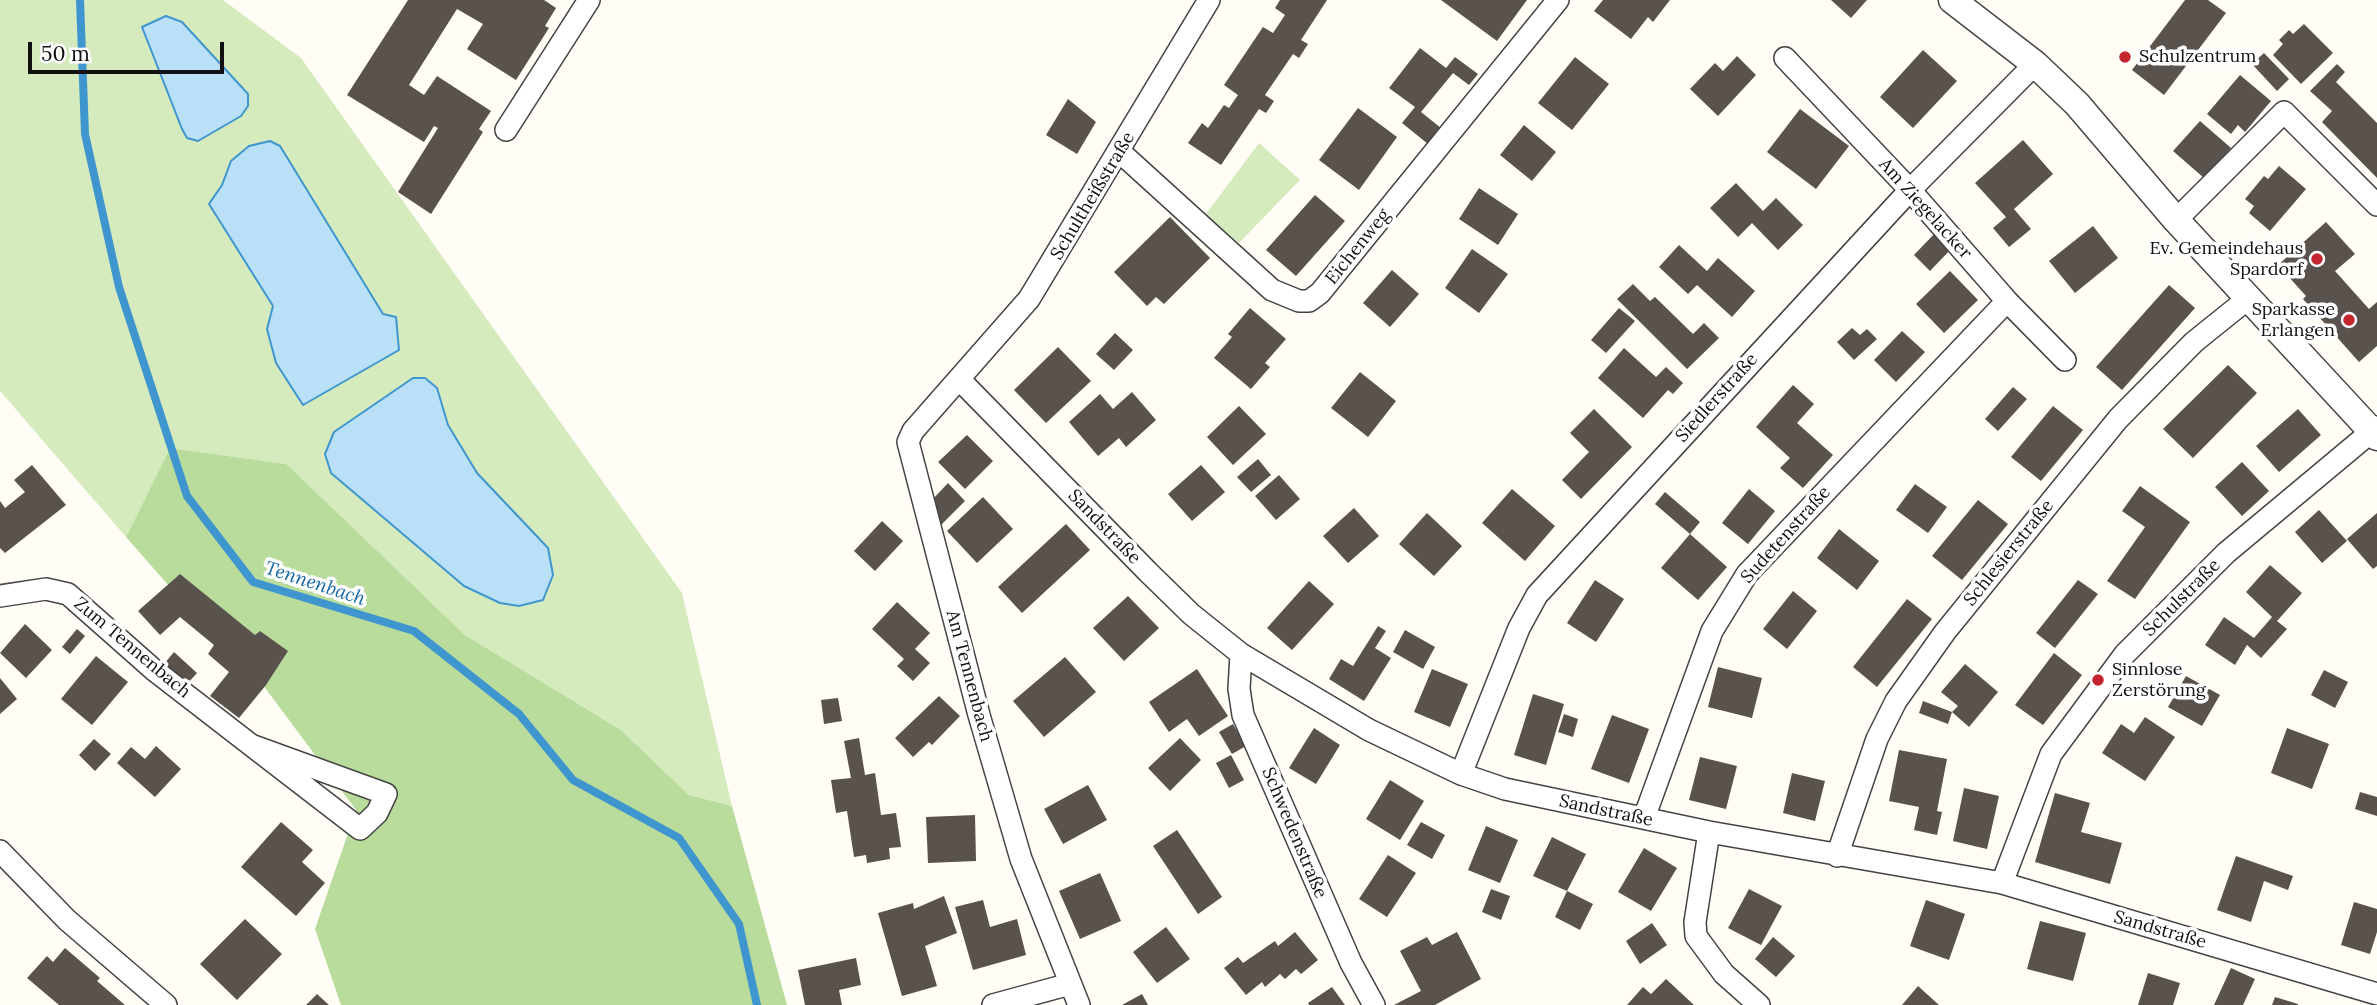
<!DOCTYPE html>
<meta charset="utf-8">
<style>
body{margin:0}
#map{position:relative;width:2377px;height:1005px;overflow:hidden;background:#fffdf5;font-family:Lora,serif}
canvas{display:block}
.scale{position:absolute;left:28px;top:42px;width:196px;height:32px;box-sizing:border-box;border:4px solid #111;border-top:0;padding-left:9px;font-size:21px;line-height:24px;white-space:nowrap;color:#111;-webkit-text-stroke:5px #fff;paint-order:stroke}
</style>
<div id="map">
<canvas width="2377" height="1005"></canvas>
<div class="scale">50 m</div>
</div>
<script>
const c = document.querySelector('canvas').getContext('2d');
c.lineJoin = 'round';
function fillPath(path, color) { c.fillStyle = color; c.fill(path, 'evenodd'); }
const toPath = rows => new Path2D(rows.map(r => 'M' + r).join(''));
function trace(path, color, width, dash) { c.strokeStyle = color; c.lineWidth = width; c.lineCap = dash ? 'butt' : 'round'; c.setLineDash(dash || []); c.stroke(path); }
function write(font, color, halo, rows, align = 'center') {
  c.font = font + ' Lora,serif'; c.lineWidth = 7; c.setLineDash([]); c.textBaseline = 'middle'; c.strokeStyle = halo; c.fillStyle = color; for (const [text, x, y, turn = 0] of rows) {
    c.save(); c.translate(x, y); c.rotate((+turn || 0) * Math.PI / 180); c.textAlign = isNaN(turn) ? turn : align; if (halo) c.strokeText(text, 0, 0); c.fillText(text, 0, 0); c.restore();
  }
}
const green = toPath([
 [0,0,223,0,301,58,682,593,732,806,689,795,621,730,465,635,285,464,170,448,126,537,0,391],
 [1259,143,1300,180,1239,243,1206,214]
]);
const forest = toPath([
 [170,448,286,464,465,635,621,730,689,795,732,806,787,1005,341,1005,315,929,356,810,257,677,212,635,126,537]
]);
const water = toPath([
 [166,16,182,22,248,94,248,106,241,116,198,141,187,138,182,129,142,27,166,16],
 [270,141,280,146,383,314,396,317,399,350,303,405,276,363,267,329,273,306,209,204,222,185,231,161,249,146,270,141],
 [413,378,425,378,437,388,448,425,477,473,548,548,553,575,543,600,519,606,500,603,464,586,331,473,325,454,334,432,413,378]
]);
const stream = toPath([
 [80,0,85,134,119,287,187,496,253,582,414,631,519,714,573,780,679,838,739,924,757,1005]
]);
const building = toPath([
 [408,0,544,0,556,8,545,26,549,28,516,80,467,49,483,24,457,9,409,85,424,95,437,76,491,111,479,129,483,132,431,214,398,192,438,128,434,126,424,142,347,95],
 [1280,0,1327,0,1301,40,1308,44,1299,58,1293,54,1265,95,1274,101,1266,113,1259,109,1221,165,1188,143,1202,123,1208,128,1224,105,1229,108,1238,95,1224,85,1263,27,1273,33,1285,15,1275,8],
 [1441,0,1527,0,1497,41],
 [1603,0,1670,0,1653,22,1648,17,1631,39,1594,11],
 [1831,0,1867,0,1851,18],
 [2185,0,2208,0,2226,13,2164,95,2132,70],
 [2304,24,2333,53,2301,84,2273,55,2283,44,2279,40,2289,30,2293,34],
 [1420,48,1446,68,1455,57,1478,74,1469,85,1453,73,1421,112,1441,128,1428,144,1402,123,1415,107,1389,88],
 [1923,50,1957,81,1913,128,1880,97],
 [2264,53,2289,79,2277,91,2252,64],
 [1737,56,1756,75,1718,116,1690,89,1715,63,1723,71],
 [1575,57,1609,84,1572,130,1538,103],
 [2337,64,2345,72,2336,82,2377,123,2377,178,2322,122,2332,111,2310,91],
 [2240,75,2271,101,2245,132,2238,125,2231,134,2207,114],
 [1068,99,1096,122,1077,154,1046,135],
 [1358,108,1397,137,1359,190,1319,160],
 [1800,109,1849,146,1816,189,1767,152],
 [2200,121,2231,148,2204,178,2173,151],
 [1524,125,1556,152,1532,181,1500,155],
 [2023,140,2053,174,2014,209,2031,229,2009,247,1993,228,2006,217,1975,183],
 [2279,166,2306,189,2270,231,2249,213,2254,206,2245,199,2264,176,2268,179],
 [1736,183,1763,211,1776,198,1803,225,1778,250,1752,223,1738,237,1710,208],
 [1479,188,1518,214,1498,245,1459,219],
 [1315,195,1345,221,1296,276,1266,250],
 [1170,217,1210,258,1164,304,1156,297,1147,306,1114,272],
 [2326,222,2355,254,2335,271,2369,309,2377,302,2377,346,2359,362,2303,299,2306,296,2278,265],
 [2093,226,2118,258,2075,293,2049,261],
 [1936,232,1952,248,1930,271,1914,255],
 [1679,245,1707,271,1718,258,1755,291,1732,317,1697,285,1688,294,1659,267],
 [1472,249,1508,274,1479,313,1445,288],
 [1392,270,1419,294,1390,327,1363,303],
 [1950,271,1978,300,1944,333,1916,304],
 [1633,284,1650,301,1655,297,1693,334,1704,323,1719,338,1687,369,1617,299],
 [2169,285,2195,308,2122,390,2096,367],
 [1250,308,1286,339,1265,363,1270,367,1251,389,1214,358,1232,337,1228,334],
 [1619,308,1635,321,1606,353,1591,340],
 [1852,328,1860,335,1867,329,1877,339,1854,360,1837,342],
 [1902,331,1925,352,1896,382,1874,360],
 [1115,333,1133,350,1114,370,1096,354],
 [1058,347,1091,381,1046,423,1014,390],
 [1624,348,1656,377,1666,367,1683,383,1673,394,1668,390,1643,418,1598,378],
 [2228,365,2257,393,2193,458,2163,429],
 [1360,372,1396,401,1368,437,1331,408],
 [1793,385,1814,404,1797,423,1833,455,1803,488,1780,468,1790,458,1756,427],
 [2013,387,2027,399,1998,431,1985,419],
 [1132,392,1156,420,1126,447,1119,438,1098,456,1069,422,1100,394,1113,409],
 [1239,406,1266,434,1233,465,1207,437],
 [2053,406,2083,430,2041,481,2011,457],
 [1594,409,1632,447,1581,499,1562,480,1589,452,1570,433],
 [2298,409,2321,435,2279,472,2256,446],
 [967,435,993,461,965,489,938,462],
 [1258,459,1271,475,1251,492,1237,477],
 [2242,462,2269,491,2242,516,2215,487],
 [32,465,66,505,5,553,0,548,0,501,5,508,25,492,14,480],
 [1201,465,1225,492,1192,521,1168,494],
 [1279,475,1300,499,1276,520,1255,496],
 [948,483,965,501,940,526,932,500],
 [1915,484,1947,507,1928,533,1896,510],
 [2140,486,2190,522,2135,599,2107,581,2145,527,2122,511],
 [1512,489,1555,526,1525,561,1482,523],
 [1749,489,1775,511,1748,544,1722,523],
 [1665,492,1700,522,1690,534,1655,504],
 [983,497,1013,529,977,563,947,531],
 [1978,500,2008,524,1962,580,1932,556],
 [1354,508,1379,536,1348,563,1323,536],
 [2319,510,2347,541,2322,563,2295,532],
 [1427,513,1462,546,1434,576,1399,544],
 [2377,513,2377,566,2373,569,2347,539],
 [882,521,903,541,875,571,854,551],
 [1066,524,1090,550,1022,613,998,587],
 [1839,529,1879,561,1857,590,1817,558],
 [1690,534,1727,567,1698,600,1661,568],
 [2270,565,2302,593,2277,621,2287,629,2261,658,2247,645,2235,665,2205,645,2224,617,2254,638,2272,617,2246,592],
 [180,574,255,635,260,631,288,651,266,685,239,718,210,696,229,672,208,654,214,645,180,617,160,635,138,611],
 [1595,580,1624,599,1596,642,1567,623],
 [2078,580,2098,594,2055,648,2036,633],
 [1309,581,1334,604,1292,650,1267,628],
 [1793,591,1817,611,1787,649,1763,629],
 [1128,596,1159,628,1124,661,1093,628],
 [1907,599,1932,619,1877,687,1853,667],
 [897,602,930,633,915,649,930,663,913,681,897,666,904,659,872,629],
 [25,624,52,650,26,678,0,653],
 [1378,626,1386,631,1375,648,1391,658,1364,701,1329,679,1341,659,1353,666],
 [77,629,85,636,70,654,62,647],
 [1405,630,1435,647,1423,669,1393,652],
 [174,652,197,673,187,684,164,664],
 [2054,653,2082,675,2043,725,2015,705],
 [96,656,128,682,92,725,61,699],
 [1065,657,1096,692,1044,737,1013,701],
 [1965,664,1998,692,1969,727,1952,712,1948,724,1919,713,1923,701,1952,712,1958,706,1941,692],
 [1718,667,1762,678,1752,718,1708,707],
 [1197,669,1228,716,1199,736,1187,719,1169,732,1149,702],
 [1432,669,1468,684,1450,727,1414,712],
 [2324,670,2348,682,2335,708,2311,695],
 [2186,676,2220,695,2202,726,2168,707],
 [0,678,17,699,0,714],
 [1533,694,1564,704,1546,765,1514,755],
 [939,696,960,716,932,745,929,742,913,757,895,738],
 [838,698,842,721,824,724,821,700],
 [1564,714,1578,719,1573,737,1558,732],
 [1612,715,1649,729,1629,783,1591,769],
 [2145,717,2175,737,2145,781,2102,753,2121,724,2134,733],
 [1233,724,1246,746,1232,754,1219,732],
 [1314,728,1340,745,1316,784,1289,768],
 [2287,728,2329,744,2312,789,2271,773],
 [859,738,865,775,875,773,881,815,896,813,901,847,889,848,890,859,867,863,866,855,854,857,847,811,836,813,831,780,851,778,844,741],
 [1180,738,1201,760,1170,791,1148,768],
 [94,739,111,754,95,771,79,755],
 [156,746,181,769,155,797,117,763,131,747,145,759],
 [1899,750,1947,759,1937,811,1942,812,1937,835,1914,830,1919,807,1889,801],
 [1231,755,1244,780,1229,788,1216,763],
 [1700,757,1737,766,1726,809,1689,800],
 [1792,773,1825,781,1815,821,1783,813],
 [1390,780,1424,801,1400,840,1366,819],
 [1088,785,1107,820,1063,844,1044,809],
 [1964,788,1999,796,1987,849,1953,841],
 [2360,792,2377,797,2377,816,2355,809],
 [2055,793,2090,803,2081,832,2122,843,2110,884,2035,862],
 [975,815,976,861,928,863,926,817],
 [281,822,313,850,302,862,325,883,296,916,241,867],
 [1421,822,1445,835,1432,859,1407,845],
 [1486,826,1518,840,1500,883,1468,870],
 [1177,830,1222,897,1198,914,1153,846],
 [1552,837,1586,854,1567,891,1533,876],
 [1644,848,1677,868,1651,911,1618,892],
 [1388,855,1416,873,1387,917,1359,899],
 [2236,856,2293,876,2288,890,2264,881,2251,922,2217,910],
 [1100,873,1121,921,1080,939,1059,891],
 [1491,889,1510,896,1501,920,1482,912],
 [1749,889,1782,906,1761,945,1728,928],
 [1567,891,1593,904,1580,930,1555,917],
 [944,896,957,933,925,946,937,986,902,996,878,913,913,903,914,909],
 [983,900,990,927,1017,919,1026,955,973,970,955,907],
 [1926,900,1965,914,1949,960,1910,946],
 [2354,902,2377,909,2377,932,2370,954,2341,945],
 [245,919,282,954,237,1000,200,964],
 [2040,921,2086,933,2073,981,2027,969],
 [1652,923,1667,945,1640,964,1626,941],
 [1166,927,1190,959,1157,983,1133,952],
 [1295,932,1318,960,1301,974,1296,969,1285,979,1280,974,1265,987,1262,982,1246,995,1224,968,1238,957,1243,963,1275,941,1278,946],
 [1457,932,1481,979,1435,1005,1394,1005,1421,991,1400,951,1427,937,1432,945],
 [1773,937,1795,956,1776,977,1755,959],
 [65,948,100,978,97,981,125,1005,59,1005,27,978,47,956,53,962],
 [856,958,861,985,839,990,842,1005,805,1005,798,970],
 [2231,968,2255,979,2243,1005,2214,1005],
 [2148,973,2180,983,2173,1005,2138,1005],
 [1666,979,1694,1005,1627,1005,1643,987,1651,994],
 [1918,986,1939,1005,1902,1005],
 [1332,987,1345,1005,1309,1005,1308,1003],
 [317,994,329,1005,306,1005],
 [1142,994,1148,1005,1122,1005],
 [2275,997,2298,1004,2298,1005,2272,1005]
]);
const minor = toPath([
 [1785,58,1910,190,2007,301,2065,360],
 [506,130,589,0],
 [1120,152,1272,290,1299,301,1309,301,1320,293,1558,0],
 [2176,220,2284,112,2377,205],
 [960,380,1148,572,1191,614,1241,654,1369,730,1461,774,1505,789,1709,832,2002,883,2377,994],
 [0,596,46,589,68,594,154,670,251,745,386,794,377,813,360,829,251,745],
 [1241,654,1239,689,1243,715,1351,963,1374,1005],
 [1461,774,1519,628,1537,595,1910,190,2035,64],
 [1644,818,1712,631,1747,574,2007,301],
 [1709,832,1695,922,1696,936,1724,974,1759,1005],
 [0,851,67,920,166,1005],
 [1837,856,1877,739,1896,701,1945,632,2118,419,2194,342,2250,297],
 [2002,883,2051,754,2125,654,2226,553,2377,427],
 [993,1005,1070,984],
 [1079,1005,1021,859,979,715,908,442,913,431,1029,299,1209,0]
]);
const tertiary = toPath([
 [1952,0,2035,64,2077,104,2176,220,2377,437]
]);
const markers = [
 [2125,57,7,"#c4262e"],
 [2317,259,7,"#c4262e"],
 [2349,320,7,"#c4262e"],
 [2098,680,7,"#c4262e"]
];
const poiNames = [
 ["Schulzentrum",2139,57],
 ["Ev. Gemeindehaus",2303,249,"right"],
 ["Spardorf",2303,270,"right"],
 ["Sparkasse",2335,310,"right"],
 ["Erlangen",2335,331,"right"],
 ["Sinnlose",2112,670],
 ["Zerstörung",2112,691]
];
const streetNames = [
 ["Schultheißstraße",1093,196,-59],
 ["Am Ziegelacker",1925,209,48],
 ["Eichenweg",1358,247,-51],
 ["Siedlerstraße",1717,398,-48],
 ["Sandstraße",1104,527,46],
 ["Sudetenstraße",1786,535,-48],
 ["Schlesierstraße",2009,553,-51],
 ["Schulstraße",2182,598,-45],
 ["Zum Tennenbach",132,648,40],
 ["Am Tennenbach",969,676,75],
 ["Sandstraße",1606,811,12],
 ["Schwedenstraße",1294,833,67],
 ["Sandstraße",2160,930,16]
];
const waterNames = [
 ["Tennenbach",315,584,18]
];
fillPath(green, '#d5ebbd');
fillPath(forest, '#b9dc9c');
fillPath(water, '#b9e0f7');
trace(water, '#3f96cf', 2);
trace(stream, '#3f96cf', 8);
fillPath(building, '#5a524d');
trace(minor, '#444', 24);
trace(tertiary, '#444', 29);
trace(minor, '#fff', 21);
trace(tertiary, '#fff', 26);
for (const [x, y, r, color] of markers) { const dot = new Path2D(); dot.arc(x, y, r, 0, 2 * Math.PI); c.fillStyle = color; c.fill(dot); trace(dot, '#fff', 2.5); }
write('18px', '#111', '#fff', poiNames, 'left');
write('18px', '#111', '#fff', streetNames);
write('italic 19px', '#1768a6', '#fff', waterNames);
</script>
